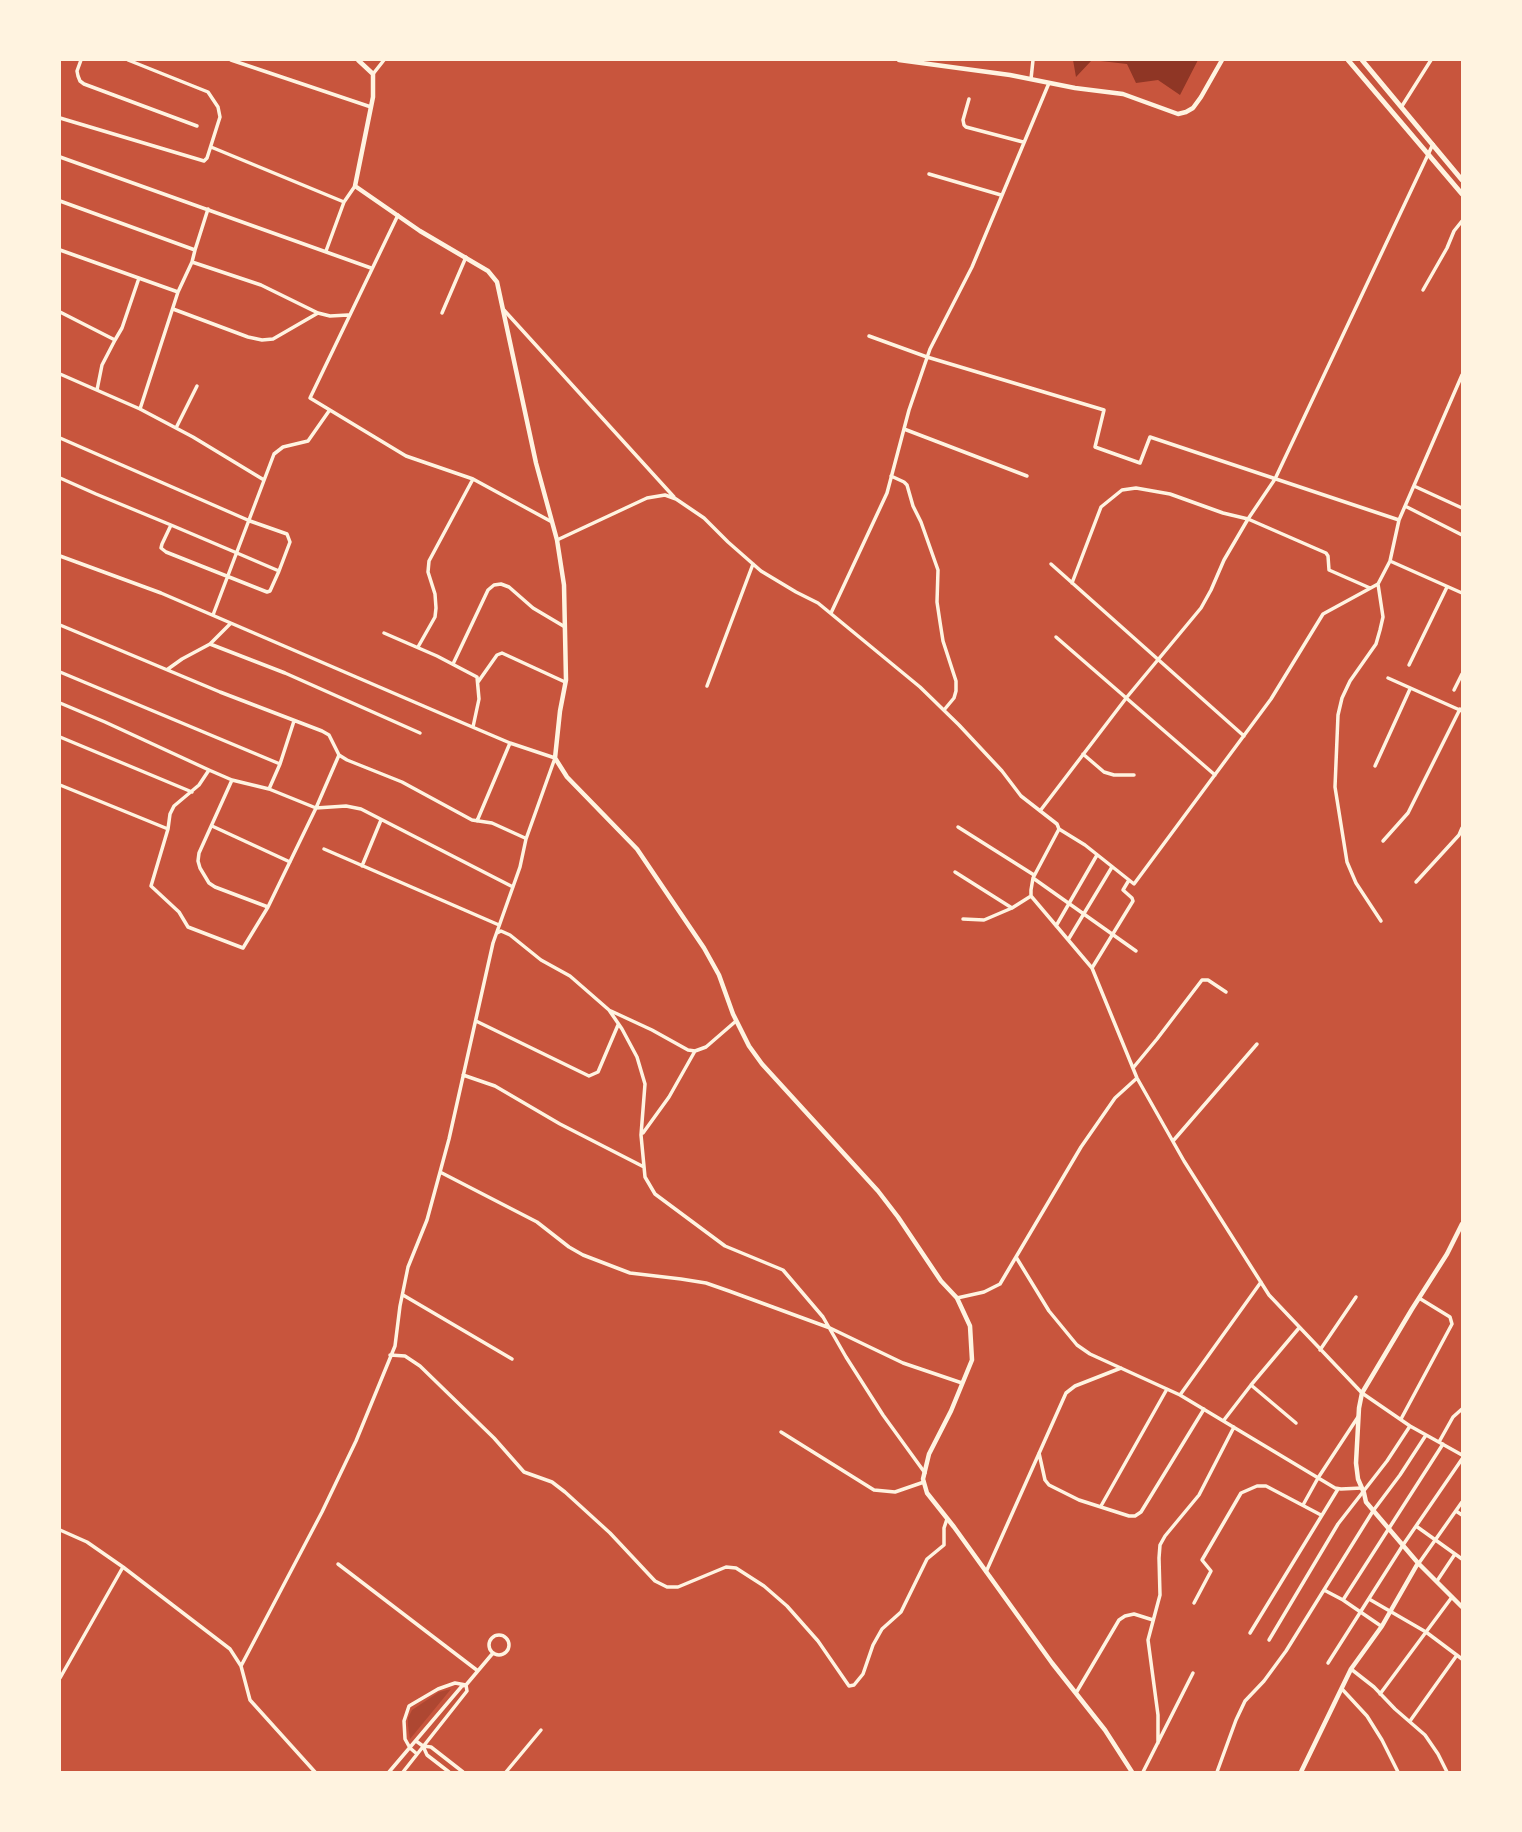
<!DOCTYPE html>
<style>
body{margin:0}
#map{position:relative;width:1522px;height:1832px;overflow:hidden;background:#c8553d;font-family:Rubik,sans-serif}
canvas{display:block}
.frame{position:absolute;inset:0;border:61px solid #fff3e0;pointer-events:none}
</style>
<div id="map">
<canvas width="1522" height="1832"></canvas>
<div class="frame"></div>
</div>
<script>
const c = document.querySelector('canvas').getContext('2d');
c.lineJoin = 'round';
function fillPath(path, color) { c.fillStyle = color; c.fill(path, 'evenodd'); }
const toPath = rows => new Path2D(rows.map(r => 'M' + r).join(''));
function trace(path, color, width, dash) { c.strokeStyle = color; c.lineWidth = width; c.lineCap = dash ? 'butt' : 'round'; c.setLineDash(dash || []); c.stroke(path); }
const green = toPath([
 [451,1689,410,1739,408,1725,408,1718,412,1710,439,1692]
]);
const water = toPath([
 [1073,60,1198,60,1180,95,1158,80,1136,83,1127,64,1092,60,1076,77]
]);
const minor = toPath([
 [81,60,77,71,78,76,80,81,84,84,197,126],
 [231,60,371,107],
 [373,74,384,60],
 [1031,79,1033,60],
 [969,99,963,120,964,125,966,127,1023,142],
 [1402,106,1431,60],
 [60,118,204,161,207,158,220,117,218,107,208,92,128,60],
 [211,147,344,202,355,186],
 [60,157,371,268],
 [929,174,1001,195],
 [60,201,195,250,192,262,261,285,318,313,330,316,348,315],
 [398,215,310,398,406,456,473,479,552,522],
 [60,250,178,292],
 [195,250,208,209],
 [326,251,344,202],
 [1423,290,1447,248,1454,231,1462,221],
 [173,309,248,337,262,340,273,339,318,313],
 [503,309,674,497],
 [60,312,115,340,102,365,97,390],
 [442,313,466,257],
 [869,336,927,357,1104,410,1095,447,1140,463,1150,437,1399,520],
 [115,340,122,328,139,278],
 [60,374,140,409,193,437,264,480],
 [1462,375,1399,520,1390,561,1462,593],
 [140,409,178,292,192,262],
 [176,428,197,386],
 [904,429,1027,476],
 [60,438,250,521,287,534,290,542,279,571],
 [891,476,904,482,907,485,913,506,921,522,938,570,937,602,940,622,943,641,956,681,956,691,954,698,944,710],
 [60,478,96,494,171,525,237,553,279,571,270,591,267,592,166,552,161,548,162,544,171,525],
 [1414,486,1462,508],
 [1405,506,1462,535],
 [557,540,647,498,665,495,676,499,704,518,728,542,761,571,796,592,818,603,920,687,959,725,1002,771,1021,796,1057,824,1059,829,1033,878,1031,890,1031,896,1092,968,1137,1078,1184,1161,1269,1295,1362,1393,1410,1426,1462,1455],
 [60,556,161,593,463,723,510,743,555,758,526,839,520,867,493,943,449,1139,427,1220,408,1267,400,1306,395,1346,356,1441,322,1512,241,1666],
 [1051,564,1244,736],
 [1072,583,1101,507,1122,490,1136,488,1170,494,1223,513,1248,519,1326,553,1328,556,1329,570,1370,588],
 [1378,584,1383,617,1380,630,1376,644,1350,681,1342,698,1338,715,1335,787,1347,862,1356,883,1381,921],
 [831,613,887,493,909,410,930,349,972,267,1049,83],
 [213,615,274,454,283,447,308,441,329,411],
 [60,625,220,692,322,731,329,735,339,755,347,760,402,782,472,820,492,823,525,838],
 [384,633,437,656,477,677,479,699,473,727],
 [1056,637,1215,775],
 [210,644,285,673,420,733],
 [418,647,435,617,436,608,435,594,428,572,429,561,473,479],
 [453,664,488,590,494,585,501,584,509,587,533,608,565,627],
 [1409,665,1447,587],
 [168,669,182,659,210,644,230,624],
 [60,672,280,764],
 [1388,678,1462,711],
 [478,682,497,655,502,653,565,682],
 [707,686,753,564],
 [1454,690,1462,674],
 [60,703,105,722,209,770,232,780,269,789,316,808,268,907,243,948,188,927,179,912,151,886,168,829,170,814,174,806,199,785,209,770],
 [60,737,192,792],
 [1083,754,1104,772,1114,775,1134,775],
 [339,755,316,808,346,806,361,809,513,887],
 [1375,766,1410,689],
 [232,780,199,853,198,861,200,868,209,883,215,887,268,907],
 [60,785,168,829],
 [269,789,280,764,294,721],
 [1040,811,1127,697,1201,608,1211,590,1224,560,1248,519,1275,479,1433,144],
 [477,821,510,743],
 [212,826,290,862],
 [958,827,1034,875],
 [1059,829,1085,845,1134,884,1271,699,1323,614,1378,584,1390,561],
 [1383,841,1408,813,1460,709],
 [324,849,499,925],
 [362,866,381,820],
 [955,872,1012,908],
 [1033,878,1136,951],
 [1416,882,1459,835,1462,828],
 [963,919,984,920,1012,908,1031,896],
 [1056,926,1097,855],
 [497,933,501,931,510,935,541,960,570,976,609,1010,622,1029,637,1057,645,1084,641,1135,645,1177,655,1194,725,1246,783,1270,823,1317,846,1357,883,1415,925,1473],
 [1068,940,1112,867],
 [1092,968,1133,901,1132,898,1123,890,1129,880],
 [611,1011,652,1030,688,1050,695,1051,706,1047,736,1021],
 [476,1021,589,1076,598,1072,618,1025],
 [1133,1068,1157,1039,1202,980,1208,980,1226,992],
 [463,1075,495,1086,560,1124,644,1167],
 [643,1133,669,1097,695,1051],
 [1173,1141,1257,1044],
 [440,1172,537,1222,569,1247,583,1255,630,1273,681,1279,706,1283,729,1291,830,1328,903,1363,962,1383],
 [1016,1257,1049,1311,1077,1345,1090,1354,1180,1395,1335,1488,1341,1489,1362,1488],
 [403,1295,512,1359],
 [957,1298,984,1292,1000,1284,1081,1147,1115,1098,1137,1078],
 [1320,1350,1356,1297],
 [390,1355,405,1356,420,1366,494,1438,524,1472,552,1482,565,1492,610,1533,655,1581,667,1587,678,1587,726,1567,736,1568,764,1586,787,1606,818,1641,849,1686,854,1685,863,1674,873,1645,882,1629,901,1612,927,1559,944,1545,944,1528,947,1519],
 [1251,1385,1296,1423],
 [1180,1395,1261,1282],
 [1401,1419,1452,1324,1450,1317,1419,1298],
 [1224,1420,1251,1385,1299,1328],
 [781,1432,874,1490,895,1492,924,1482],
 [1439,1442,1453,1417,1462,1409],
 [1039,1453,1045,1480,1049,1485,1079,1500,1129,1516,1135,1516,1141,1512,1204,1409],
 [1303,1505,1318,1478,1358,1417],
 [1101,1506,1167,1389],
 [1456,1511,1462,1515],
 [1416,1526,1462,1559],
 [60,1530,87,1542,123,1567,230,1649,241,1666,250,1700,315,1772],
 [1419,1563,1462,1502],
 [338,1564,478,1671],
 [986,1572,1066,1393,1075,1386,1121,1368],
 [1437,1581,1455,1554],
 [1324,1590,1343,1600,1381,1626],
 [1369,1599,1426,1632,1462,1659],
 [1343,1600,1443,1444],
 [1194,1603,1211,1571,1202,1560,1241,1493,1257,1486,1266,1486,1321,1515],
 [1250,1633,1338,1489],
 '489 1645a10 10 0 1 1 20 0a10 10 0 1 1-20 0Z',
 [1269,1640,1338,1524,1387,1461,1410,1426],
 [1328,1663,1403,1545,1462,1459],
 [1351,1669,1374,1687,1395,1709,1425,1735,1438,1754,1447,1772],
 [60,1678,123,1567],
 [1342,1689,1367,1716,1382,1740,1398,1772],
 [1076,1693,1119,1620,1125,1616,1134,1614,1153,1620],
 [1380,1694,1452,1597],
 [1410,1721,1457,1655],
 [416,1741,423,1746,431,1747,463,1772],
 [1158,1743,1158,1715,1148,1640,1160,1595,1159,1558,1160,1545,1165,1536,1199,1495,1234,1427],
 [423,1746,427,1755,449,1772],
 [417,1754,410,1748,405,1739,404,1721,409,1706,438,1689,455,1683,466,1685,493,1653],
 [389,1772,462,1686,466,1685,467,1691,403,1772],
 [506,1772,541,1730],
 [1143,1772,1193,1673],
 [1217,1772,1236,1720,1245,1701,1264,1681,1286,1651,1373,1511,1400,1475,1426,1435]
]);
const tertiary = toPath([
 [358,60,373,74,373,97,355,186,420,231,488,271,497,282,536,463,557,540,564,585,566,680,560,711,555,758,567,777,637,849,704,948,719,975,733,1014,749,1046,762,1064,878,1191,898,1217,941,1281,957,1298,970,1326,972,1360,951,1411,929,1454,923,1479,927,1493,954,1527,1052,1663,1105,1730,1132,1772],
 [1462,1224,1447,1254,1412,1309,1362,1393,1359,1408,1356,1463,1358,1479,1364,1493,1366,1502,1418,1563,1462,1607],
 [1301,1772,1351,1669,1382,1626,1418,1563]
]);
const secondary = toPath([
 [899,60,1010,75,1075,88,1123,94,1178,114,1186,112,1193,108,1201,97,1222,60]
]);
const trunk = toPath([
 [1348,60,1462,194],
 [1362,60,1462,180]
]);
fillPath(green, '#ae4732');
fillPath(water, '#8f3625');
trace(minor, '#fff3e0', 3.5);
trace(tertiary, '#fff3e0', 4.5);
trace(secondary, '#fff3e0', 4.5);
trace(trunk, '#fff3e0', 5);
</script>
